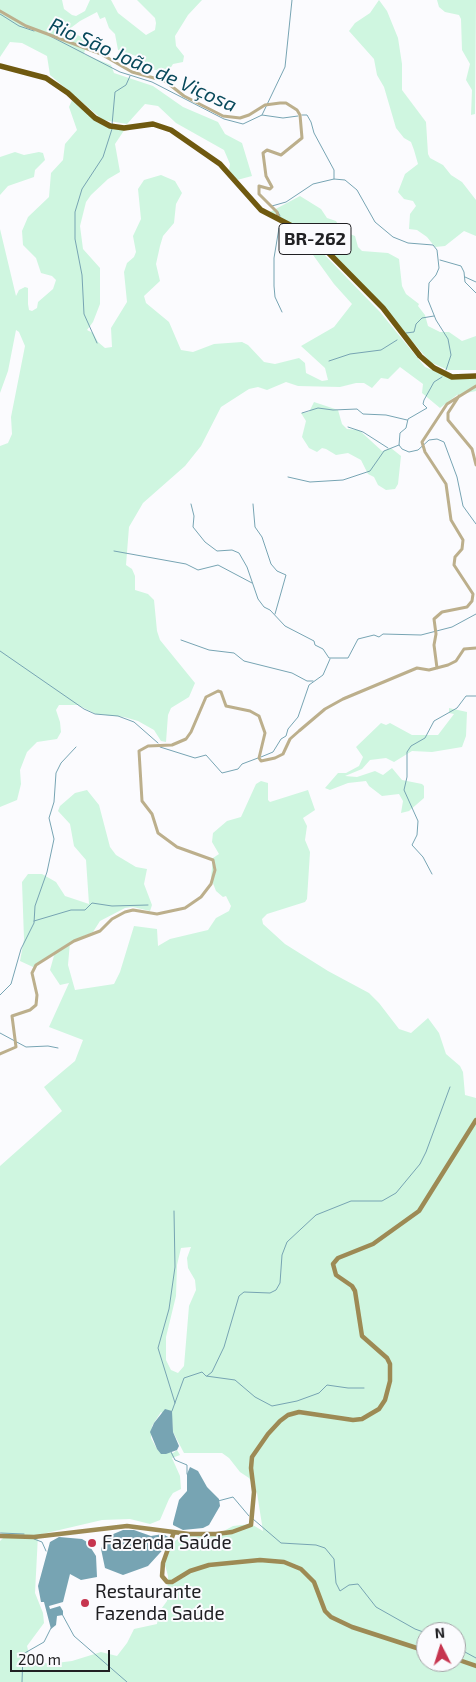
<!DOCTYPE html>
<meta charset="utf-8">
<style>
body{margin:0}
#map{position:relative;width:476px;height:1682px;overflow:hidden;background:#fbfbfe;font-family:"Exo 2",sans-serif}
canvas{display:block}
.north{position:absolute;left:416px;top:1622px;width:50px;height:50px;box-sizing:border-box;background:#fbfbfe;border:1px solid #a3a3a6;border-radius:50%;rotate:355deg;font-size:14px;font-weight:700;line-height:20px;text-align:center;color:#202023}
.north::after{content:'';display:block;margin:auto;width:18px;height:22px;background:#c6354f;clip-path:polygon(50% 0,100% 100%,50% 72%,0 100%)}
.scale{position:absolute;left:10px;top:1650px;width:100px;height:22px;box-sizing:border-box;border:2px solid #202023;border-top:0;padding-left:6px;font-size:15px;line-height:18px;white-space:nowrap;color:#202023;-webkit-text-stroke:4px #fbfbfe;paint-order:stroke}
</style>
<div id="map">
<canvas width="476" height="1682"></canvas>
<div class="north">N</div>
<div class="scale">200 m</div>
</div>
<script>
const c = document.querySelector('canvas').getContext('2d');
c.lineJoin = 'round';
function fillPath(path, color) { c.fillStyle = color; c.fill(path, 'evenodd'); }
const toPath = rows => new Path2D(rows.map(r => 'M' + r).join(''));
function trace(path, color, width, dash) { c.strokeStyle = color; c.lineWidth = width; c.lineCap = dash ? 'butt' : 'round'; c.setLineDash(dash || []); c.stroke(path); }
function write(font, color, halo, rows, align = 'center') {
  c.font = font + ' "Exo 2",sans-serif'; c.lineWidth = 4; c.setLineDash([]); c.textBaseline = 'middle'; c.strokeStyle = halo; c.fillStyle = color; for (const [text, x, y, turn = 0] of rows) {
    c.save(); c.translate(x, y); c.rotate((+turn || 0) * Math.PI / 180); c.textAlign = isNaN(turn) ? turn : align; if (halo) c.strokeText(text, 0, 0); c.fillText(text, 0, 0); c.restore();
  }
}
const green = toPath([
 [0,0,62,0,64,9,72,15,76,16,85,11,90,0,111,0,118,13,146,35,155,30,156,23,155,18,137,0,202,0,188,15,175,36,176,46,184,56,183,62,173,64,168,72,150,69,141,63,136,56,118,50,115,34,109,28,105,17,100,19,97,12,80,21,68,30,87,40,84,54,111,65,114,73,153,86,183,107,218,122,225,134,242,143,252,176,237,180,229,170,230,164,224,150,176,123,158,106,145,104,127,124,103,120,50,75,47,56,22,43,10,42,0,57,0,62],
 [379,0,387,11,398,38,402,64,402,90,426,122,428,154,430,158,443,165,451,175,462,182,476,200,476,236,464,231,445,246,435,247,427,237,417,230,409,229,410,214,416,206,413,201,404,199,398,192,405,174,418,164,414,150,411,142,404,138,396,128,384,87,377,75,374,59,349,31,355,23,370,13],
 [437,0,476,0,475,114,471,115,472,90,466,80,470,64,462,50,461,19,459,15,445,12,439,7],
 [72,100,98,123,125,129,115,144,120,172,108,179,91,195,86,202,80,226,83,249,100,268,100,304,93,322,87,330,93,333,98,342,105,348,112,347,111,328,127,302,124,272,127,263,134,257,136,252,133,236,141,219,138,189,144,180,161,175,175,181,182,193,176,204,174,223,163,236,160,246,156,264,160,281,144,296,146,303,169,322,181,350,193,352,214,344,242,342,248,345,264,362,275,364,299,358,305,363,306,373,322,381,328,380,325,368,301,346,334,327,352,304,334,284,308,248,289,239,282,226,313,243,380,312,425,367,449,377,476,377,476,391,457,395,440,408,422,393,423,384,400,367,388,379,381,378,372,388,364,383,356,383,340,387,298,386,286,382,267,390,258,387,249,389,221,407,201,446,185,466,143,503,129,527,126,565,132,569,135,576,135,590,148,594,154,600,157,631,160,640,195,683,189,697,171,708,168,715,166,742,161,741,154,730,138,721,124,717,96,714,78,705,59,705,56,710,60,722,61,732,57,739,37,742,27,752,20,770,21,784,17,800,0,807,0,446,8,443,12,434,11,417,25,346,19,332,16,330,8,371,0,393,0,229,16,296,19,290,25,287,28,288,28,304,29,310,32,311,37,308,38,302,53,289,56,280,52,276,41,273,36,258,23,245,22,231,28,217,49,197,51,173,63,160,65,144,77,130,69,107],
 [15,152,24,155,39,152,43,153,45,160,35,170,34,177,8,186,0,195,0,157],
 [300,196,321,209,327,218,336,221,342,231,355,236,358,247,362,251,388,253,399,259,402,286,406,294,419,304,418,306,425,315,428,326,440,332,449,332,462,341,476,336,476,370,448,370,430,362,376,299,318,238,270,212],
 [314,402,338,410,342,424,347,429,359,430,382,451,391,448,401,456,398,484,395,489,386,490,378,485,374,477,368,474,361,460,348,453,336,455,326,449,322,448,317,452,309,448,302,437,306,421,301,413,309,412],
 [449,708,467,712,466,736,462,747,432,752,412,751,394,762,386,758,370,760,362,769,345,776,357,777,375,771,383,775,392,768,402,780,422,784,424,786,424,798,409,811,401,813,403,801,399,794,382,796,369,786,366,781,348,783,330,790,325,788,338,773,346,773,359,766,363,757,356,747,381,723,386,725,390,723,412,735,438,735,454,714,449,713],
 [261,781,268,783,268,800,270,802,308,790,315,810,303,818,307,826,305,840,310,852,307,899,305,902,267,914,262,919,263,924,285,944,328,971,369,993,379,1003,399,1029,411,1033,428,1018,439,1033,446,1054,460,1066,463,1072,465,1095,476,1098,476,1682,0,1682,0,1541,5,1536,0,1532,0,1166,62,1111,44,1087,75,1061,83,1040,49,1027,69,983,60,985,50,970,55,952,33,967,20,961,24,939,22,882,28,874,42,874,56,882,65,896,89,904,86,860,74,846,70,824,58,811,60,806,75,793,87,790,99,805,110,847,116,855,136,867,147,869,144,884,152,905,150,911,133,907,125,908,100,921,93,932,70,942,68,965,75,990,114,984,120,972,134,926,157,929,158,946,170,939,208,930,216,918,229,911,231,906,226,896,223,897,216,891,211,878,213,858,219,854,212,842,213,833,227,821,241,817,256,784],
 [191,1247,187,1258,188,1268,195,1280,196,1290,189,1306,184,1366,178,1373,171,1370,166,1360,166,1337,176,1296,177,1265,181,1248],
 [161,1412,172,1420,173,1432,184,1453,222,1453,229,1458,240,1472,249,1478,257,1493,263,1531,251,1524,233,1526,220,1533,181,1536,174,1542,166,1553,165,1565,168,1576,167,1601,159,1612,157,1624,134,1629,127,1643,117,1656,101,1652,72,1661,48,1664,36,1658,29,1654,27,1646,44,1623,43,1613,35,1593,38,1535,102,1520,130,1519,150,1524,160,1520,169,1499,173,1493,181,1489,180,1476,172,1458,180,1455,177,1450,173,1453,157,1449,151,1438,152,1426],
 [426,1632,456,1632,456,1662,426,1662]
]);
const water = toPath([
 [165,1409,172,1411,173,1432,179,1446,177,1450,166,1454,161,1454,157,1449,150,1432,154,1423],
 [190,1467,198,1471,207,1487,219,1499,220,1506,209,1525,203,1528,183,1530,173,1525,173,1523,179,1500,187,1491,187,1474],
 [123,1530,134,1530,151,1536,163,1534,170,1538,169,1543,148,1566,123,1575,105,1568,101,1549,106,1537],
 [59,1537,82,1539,87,1542,96,1556,97,1577,81,1580,70,1574,63,1602,49,1606,50,1609,60,1606,63,1611,63,1615,57,1616,56,1625,51,1629,44,1602,41,1602,38,1586,50,1542]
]);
const stream = toPath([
 [0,14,19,26,34,31],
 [50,36,120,72,152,82,224,119,243,124,262,115,283,118,298,116],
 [262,115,285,67,292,0],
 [302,115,307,115,311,122,314,133,334,170,334,179],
 [112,125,115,92,126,85,130,76],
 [272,206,286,202,313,184,334,179,345,180,357,190,375,222,393,237,408,243,433,245,437,250,439,268,436,275,429,283,428,300,436,320,448,339,451,355,446,370],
 [278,212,280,216],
 [279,228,274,258,274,286,275,297,282,312],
 [440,260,461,266,464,272,465,282,476,293],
 [465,277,476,282],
 [406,333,414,332,416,324,422,318,434,316],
 [97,343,84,314,82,275,75,239,75,212,82,189,103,157,112,129],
 [329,361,350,354,381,350,397,340],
 [442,377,434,382,424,400,423,404,427,408,408,419,406,428,400,433,399,445,402,449,409,452,418,450,429,440,437,439,444,442,457,477,463,506,476,524],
 [302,413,318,408,333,410,357,409,363,414,386,415,407,420],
 [348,427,363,432,388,448],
 [288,477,310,482,343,480,370,471,384,451,399,445],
 [191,504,194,516,193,527,205,542,217,551,232,550,239,553,247,567,258,599,264,607,270,610,285,626,314,641,315,645,323,649,329,658,348,658,358,639,374,635,379,637,383,634,421,635,452,627,476,614],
 [253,504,255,527,262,537,271,564,277,571,286,575,275,614],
 [114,551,186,564,198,570,218,565,252,583],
 [181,640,209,650,234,653,244,661,292,673,307,681,313,681],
 [0,651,84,709,95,714,118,716,134,722,158,743],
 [160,747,195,758,206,755,222,773,238,769,242,764,258,758],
 [261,757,273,752,281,739,286,736,288,729,298,717,309,685,323,675,330,659],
 [432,874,423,857,412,845,417,835,418,821,404,790,407,777,407,752,411,746,425,738,434,721,457,708,466,696,476,696],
 [34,921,71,910,85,910,92,903,112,906,148,905],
 [0,995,11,984,21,949,34,923,35,906,47,872,54,839,49,818,54,802,56,773,61,763,76,747],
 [0,1033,26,1047,48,1046,58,1048],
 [174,1211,175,1267,169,1309,158,1348,175,1403],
 [207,1376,212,1372,224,1347,239,1296,244,1292,270,1293,276,1290,280,1283,282,1255,287,1242,316,1215,351,1201,382,1201,396,1193,420,1164,426,1152,450,1087],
 [172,1411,184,1378,202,1372,206,1376,235,1380,255,1397,272,1406,297,1401,319,1393,327,1385,348,1388,364,1388],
 [171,1452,175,1460,187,1465,187,1474],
 [218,1501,233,1497,249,1516],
 [253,1519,281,1543,316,1545,325,1548,334,1559,336,1583,340,1591,349,1585,358,1584,376,1607,415,1629,426,1633],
 [0,1533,24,1534],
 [34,1539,42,1542,46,1551],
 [62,1614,74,1636,127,1682],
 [456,1643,465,1652,476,1658],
 [22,1682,23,1654,44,1642,51,1628]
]);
const street = toPath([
 [0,11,26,26,101,54,132,72,165,81,184,96,223,116,240,118,249,115,265,105,280,103,286,103,297,110,300,115,302,138,281,155,267,150,263,153,266,176,272,187,270,189,259,186,259,194,277,212,279,220],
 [459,396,448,413,448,420,472,449,476,465],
 [437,668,434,645,436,634,434,619,442,612,467,607,472,601,473,594,454,565,455,557,462,549,463,540,451,520,446,484,425,452,422,442,447,404,476,386],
 [0,1054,16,1047,12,1016,30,1010,36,1005,37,995,32,973,36,965,74,941,100,931,112,919,125,912,133,910,157,914,185,908,201,897,211,884,215,870,213,860,177,847,158,833,152,814,142,801,139,751,148,746,172,745,186,739,191,732,206,697,218,691,221,692,226,706,250,711,259,716,265,733,259,758,261,761,275,758,283,754,290,739,299,731,325,709,343,699,417,668,429,670,448,665,456,661,464,649,476,648]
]);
const secondary = toPath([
 [174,1532,163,1563,162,1576,167,1582,172,1582,190,1571,209,1565,260,1560,284,1562,301,1569,314,1582,325,1611,331,1617,352,1627,426,1651],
 [0,1536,34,1537,127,1526,189,1534,216,1534,232,1532,251,1525,254,1492,251,1468,252,1457,268,1434,280,1421,288,1415,299,1412,353,1420,362,1419,379,1409,385,1400,390,1381,390,1364,387,1358,362,1336,355,1291,352,1286,336,1275,333,1264,338,1258,373,1244,419,1211,476,1120],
 [456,1659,476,1666]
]);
const highway = toPath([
 [0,66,46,78,68,93,95,118,110,126,124,128,153,124,171,130,220,164,261,210,313,237,383,308,420,356,434,368,452,377,476,376]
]);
const markers = [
 [92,1543,5,"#c6354f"],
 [85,1603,5,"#c6354f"]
];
const shields = [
 [315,239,72]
];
const shieldNames = [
 ["BR-262",315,239]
];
const poiNames = [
 ["Fazenda Saúde",102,1543],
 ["Restaurante",95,1592],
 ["Fazenda Saúde",95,1614]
];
const waterNames = [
 ["Rio São João de Viçosa",143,65,24]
];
fillPath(green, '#cff6e0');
fillPath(water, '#77a4b3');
trace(stream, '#77a4b3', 1);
trace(street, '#bcaf8c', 3);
trace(secondary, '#9d8a54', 4.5);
trace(highway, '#6f5910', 5.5);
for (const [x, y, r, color] of markers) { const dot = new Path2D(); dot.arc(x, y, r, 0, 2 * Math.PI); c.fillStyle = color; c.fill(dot); trace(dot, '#fbfbfe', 2); }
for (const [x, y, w] of shields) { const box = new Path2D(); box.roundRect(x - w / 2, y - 15.5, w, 31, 4); c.fillStyle = '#fbfbfe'; c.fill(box); trace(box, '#202023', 1); }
write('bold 18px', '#202023', null, shieldNames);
write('19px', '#202023', '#fbfbfe', poiNames, 'left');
write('italic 20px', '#08495b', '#fbfbfe', waterNames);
</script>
